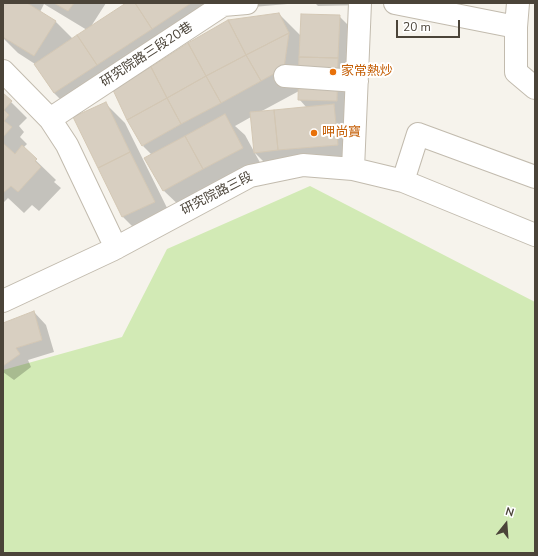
<!DOCTYPE html>
<meta charset="utf-8">
<style>
body{margin:0}
#map{position:relative;width:538px;height:556px;overflow:hidden;background:#f6f3ec;font-family:"Nunito Sans",sans-serif}
canvas{display:block}
.frame{position:absolute;inset:0;border:4px solid #4b4439;pointer-events:none}
.north{position:absolute;left:486px;top:504px;width:40px;height:40px;-webkit-text-stroke:3px #fff;paint-order:stroke;rotate:17deg;font-size:11px;font-weight:700;line-height:16px;text-align:center;color:#4b4439}
.north::after{content:'';display:block;margin:auto;width:14px;height:18px;background:#4b4439;clip-path:polygon(50% 0,100% 100%,50% 72%,0 100%)}
.scale{position:absolute;left:396px;top:20px;width:64px;height:18px;box-sizing:border-box;border:2px solid #4b4439;border-top:0;padding-left:5px;font-size:12px;line-height:14px;white-space:nowrap;color:#4b4439;-webkit-text-stroke:3px #fff;paint-order:stroke}
</style>
<div id="map">
<canvas width="538" height="556"></canvas>
<div class="frame"></div>
<div class="north">N</div>
<div class="scale">20 m</div>
</div>
<script>
const c = document.querySelector('canvas').getContext('2d');
c.lineJoin = 'round';
function fillPath(path, color) { c.fillStyle = color; c.fill(path, 'evenodd'); }
const toPath = rows => new Path2D(rows.map(r => 'M' + r).join(''));
function trace(path, color, width, dash) { c.strokeStyle = color; c.lineWidth = width; c.lineCap = dash ? 'butt' : 'round'; c.setLineDash(dash || []); c.stroke(path); }
function write(font, color, halo, rows, align = 'center') {
  c.font = font + ' "Nunito Sans","Noto Sans TC",sans-serif'; c.lineWidth = 4; c.setLineDash([]); c.textBaseline = 'middle'; c.strokeStyle = halo; c.fillStyle = color; for (const [text, x, y, turn = 0] of rows) {
    c.save(); c.translate(x, y); c.rotate((+turn || 0) * Math.PI / 180); c.textAlign = isNaN(turn) ? turn : align; if (halo) c.strokeText(text, 0, 0); c.fillText(text, 0, 0); c.restore();
  }
}
const green = toPath([
 [310,186,535,302,535,553,3,553,3,370,122,337,167,249]
]);
const shadow = toPath([
 [3,3,106,3,90,28,128,3,203,3,215,20,74,113,54,93,35,64,18,53,3,38],
 [44,4,87,30,73,39,55,21,40,12],
 [249,3,299,3,253,7],
 [315,3,367,3,367,5,318,6],
 [279,14,301,36,339,16,359,36,358,164,275,173,255,153,251,117,235,126,245,135,263,168,184,210,163,190,152,155,143,146],
 [299,91,299,99,307,108,260,112],
 [3,94,27,118,19,126,24,132,20,137,27,144,23,148,56,180,54,182,61,188,39,211,32,205,24,213,8,198,3,203],
 [105,103,125,123,174,222,143,237,123,217,74,118],
 [34,312,46,325,54,352,28,360,31,367,14,380,3,372,3,324]
]);
const building = toPath([
 [3,3,27,3,56,21,34,56,3,37,3,3],
 [54,3,74,3,68,11,54,3],
 [126,3,135,3,152,29,97,65,77,35,126,3],
 [135,3,191,3,152,29,135,3],
 [279,13,289,33,246,55,228,20,279,13],
 [301,14,340,15,338,58,299,57,301,14],
 [228,20,246,55,206,76,188,43,228,20],
 [289,33,284,68,261,81,246,55,289,33],
 [77,35,97,65,54,93,34,64,77,35],
 [188,43,206,76,167,98,151,67,188,43],
 [246,55,261,81,221,103,206,76,246,55],
 [299,57,338,58,337,101,298,100,299,57],
 [151,67,167,98,127,120,113,90,151,67],
 [206,76,221,103,181,124,167,98,206,76],
 [3,93,12,101,4,110,9,115,4,121,12,127,3,137,3,93],
 [167,98,181,124,142,146,127,120,167,98],
 [106,102,130,152,98,168,73,117,106,102],
 [334,104,338,145,278,150,274,110,334,104],
 [274,110,278,150,254,153,250,112,274,110],
 [225,114,243,148,203,169,185,136,225,114],
 [185,136,203,169,163,191,144,158,185,136],
 [3,143,15,154,22,145,37,159,35,161,41,167,18,192,11,186,3,193,3,143],
 [130,152,155,202,122,217,98,168,130,152],
 [34,311,42,340,16,348,20,354,3,366,3,323,34,311]
]);
const minor = toPath([
 [395,3,516,27,516,72,535,88],
 [516,27,518,3],
 [3,71,50,119,67,145,116,248],
 [285,76,357,81],
 [50,119,223,5,247,3],
 [353,169,360,3],
 [403,181,418,134,535,177],
 [3,301,112,250,250,176,303,165,353,169,403,181,535,235]
]);
const markers = [
 [333,72,4,"#e8710a"],
 [314,133,4,"#e8710a"]
];
const streetNames = [
 ["研究院路三段20巷",147,55,-33],
 ["研究院路三段",217,194,-27]
];
const foodNames = [
 ["家常熱炒",341,72],
 ["呷尚寶",322,133]
];
fillPath(green, '#d2eab5');
fillPath(shadow, '#0003');
fillPath(building, '#d8cfc1');
trace(building, '#d3c7b4', 1);
trace(minor, '#c2bbae', 24);
trace(minor, '#fff', 22);
for (const [x, y, r, color] of markers) { const dot = new Path2D(); dot.arc(x, y, r, 0, 2 * Math.PI); c.fillStyle = color; c.fill(dot); trace(dot, '#fff', 1.5); }
write('13px', '#4b4439', '#fff', streetNames);
write('13px', '#c56008', '#fff', foodNames, 'left');
</script>
